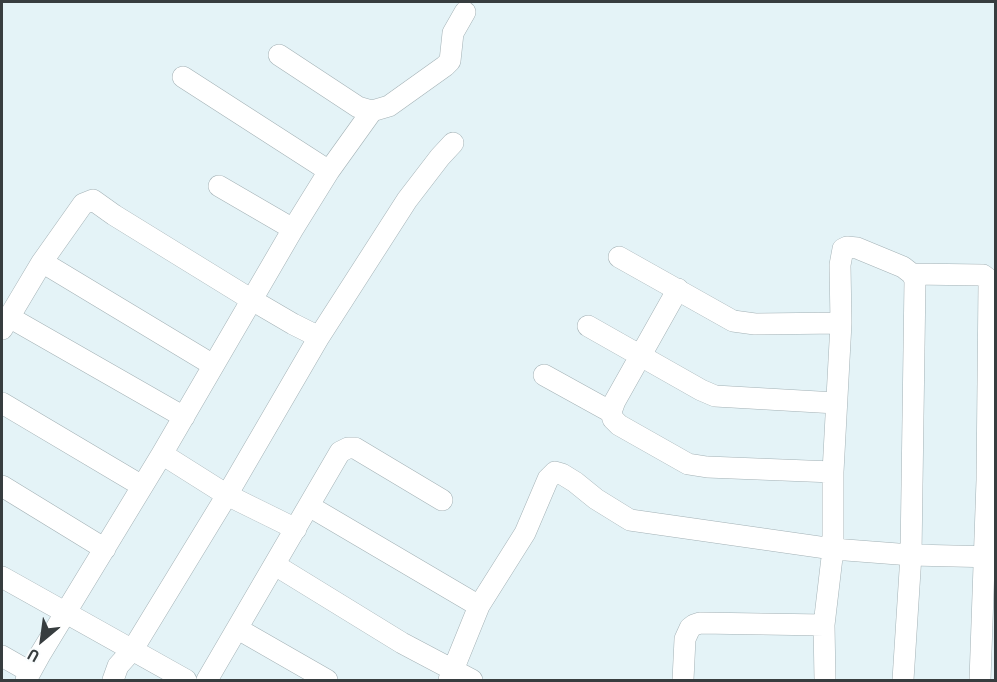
<!DOCTYPE html>
<style>
body{margin:0}
#map{position:relative;width:997px;height:682px;overflow:hidden;background:#e4f3f7;font-family:"PT Sans",sans-serif}
canvas{display:block}
.frame{position:absolute;inset:0;border:3px solid #373d3f;pointer-events:none}
.north{position:absolute;left:12px;top:610px;width:60px;height:60px;-webkit-text-stroke:4px #fafdfe;paint-order:stroke;rotate:209deg;font-size:16px;font-weight:700;line-height:24px;text-align:center;color:#373d3f}
.north::after{content:'';display:block;margin:auto;width:21px;height:27px;background:#373d3f;clip-path:polygon(50% 0,100% 100%,50% 72%,0 100%)}
</style>
<div id="map">
<canvas width="997" height="682"></canvas>
<div class="frame"></div>
<div class="north">U</div>
</div>
<script>
const c = document.querySelector('canvas').getContext('2d');
c.lineJoin = 'round';
const toPath = rows => new Path2D(rows.map(r => 'M' + r).join(''));
function trace(path, color, width, dash) { c.strokeStyle = color; c.lineWidth = width; c.lineCap = dash ? 'butt' : 'round'; c.setLineDash(dash || []); c.stroke(path); }
const minor = toPath([
 [183,77,329,171],
 [372,111,389,106,445,66,450,61,453,33,465,12],
 [219,186,293,229],
 [619,257,733,321,755,324,841,323],
 [42,262,213,365],
 [912,274,983,275,987,278,989,283,987,480,980,680],
 [678,289,615,401,611,412,613,419,619,425,688,464,707,467,833,472],
 [9,317,184,417],
 [588,326,701,390,715,396,836,403],
 [2,329,42,262,83,204,93,200,114,215,252,300,293,324,319,337,227,495,133,649,118,666,113,680],
 [319,337,407,200,440,157,453,143],
 [544,375,611,412],
 [2,403,142,486],
 [162,454,227,495,296,529],
 [2,486,105,549],
 [309,506,479,606],
 [275,565,402,643,472,680],
 [2,577,186,680],
 [238,629,327,680],
 [2,656,30,672],
 [26,680,41,653,162,454,293,229,329,171,372,111,358,107,279,55],
 [207,680,340,452,348,448,355,448,442,500],
 [449,680,479,606,525,533,548,479,555,472,562,474,575,482,596,499,630,520,833,549,911,555,996,557],
 [683,680,685,639,690,628,694,625,700,623,824,625],
 [825,680,824,625,833,549,833,472,841,323,840,265,843,249,847,247,857,248,903,267,912,274,915,280,911,555,903,680]
]);
trace(minor, '#a3b1b5', 22);
trace(minor, '#fff', 21);
</script>
